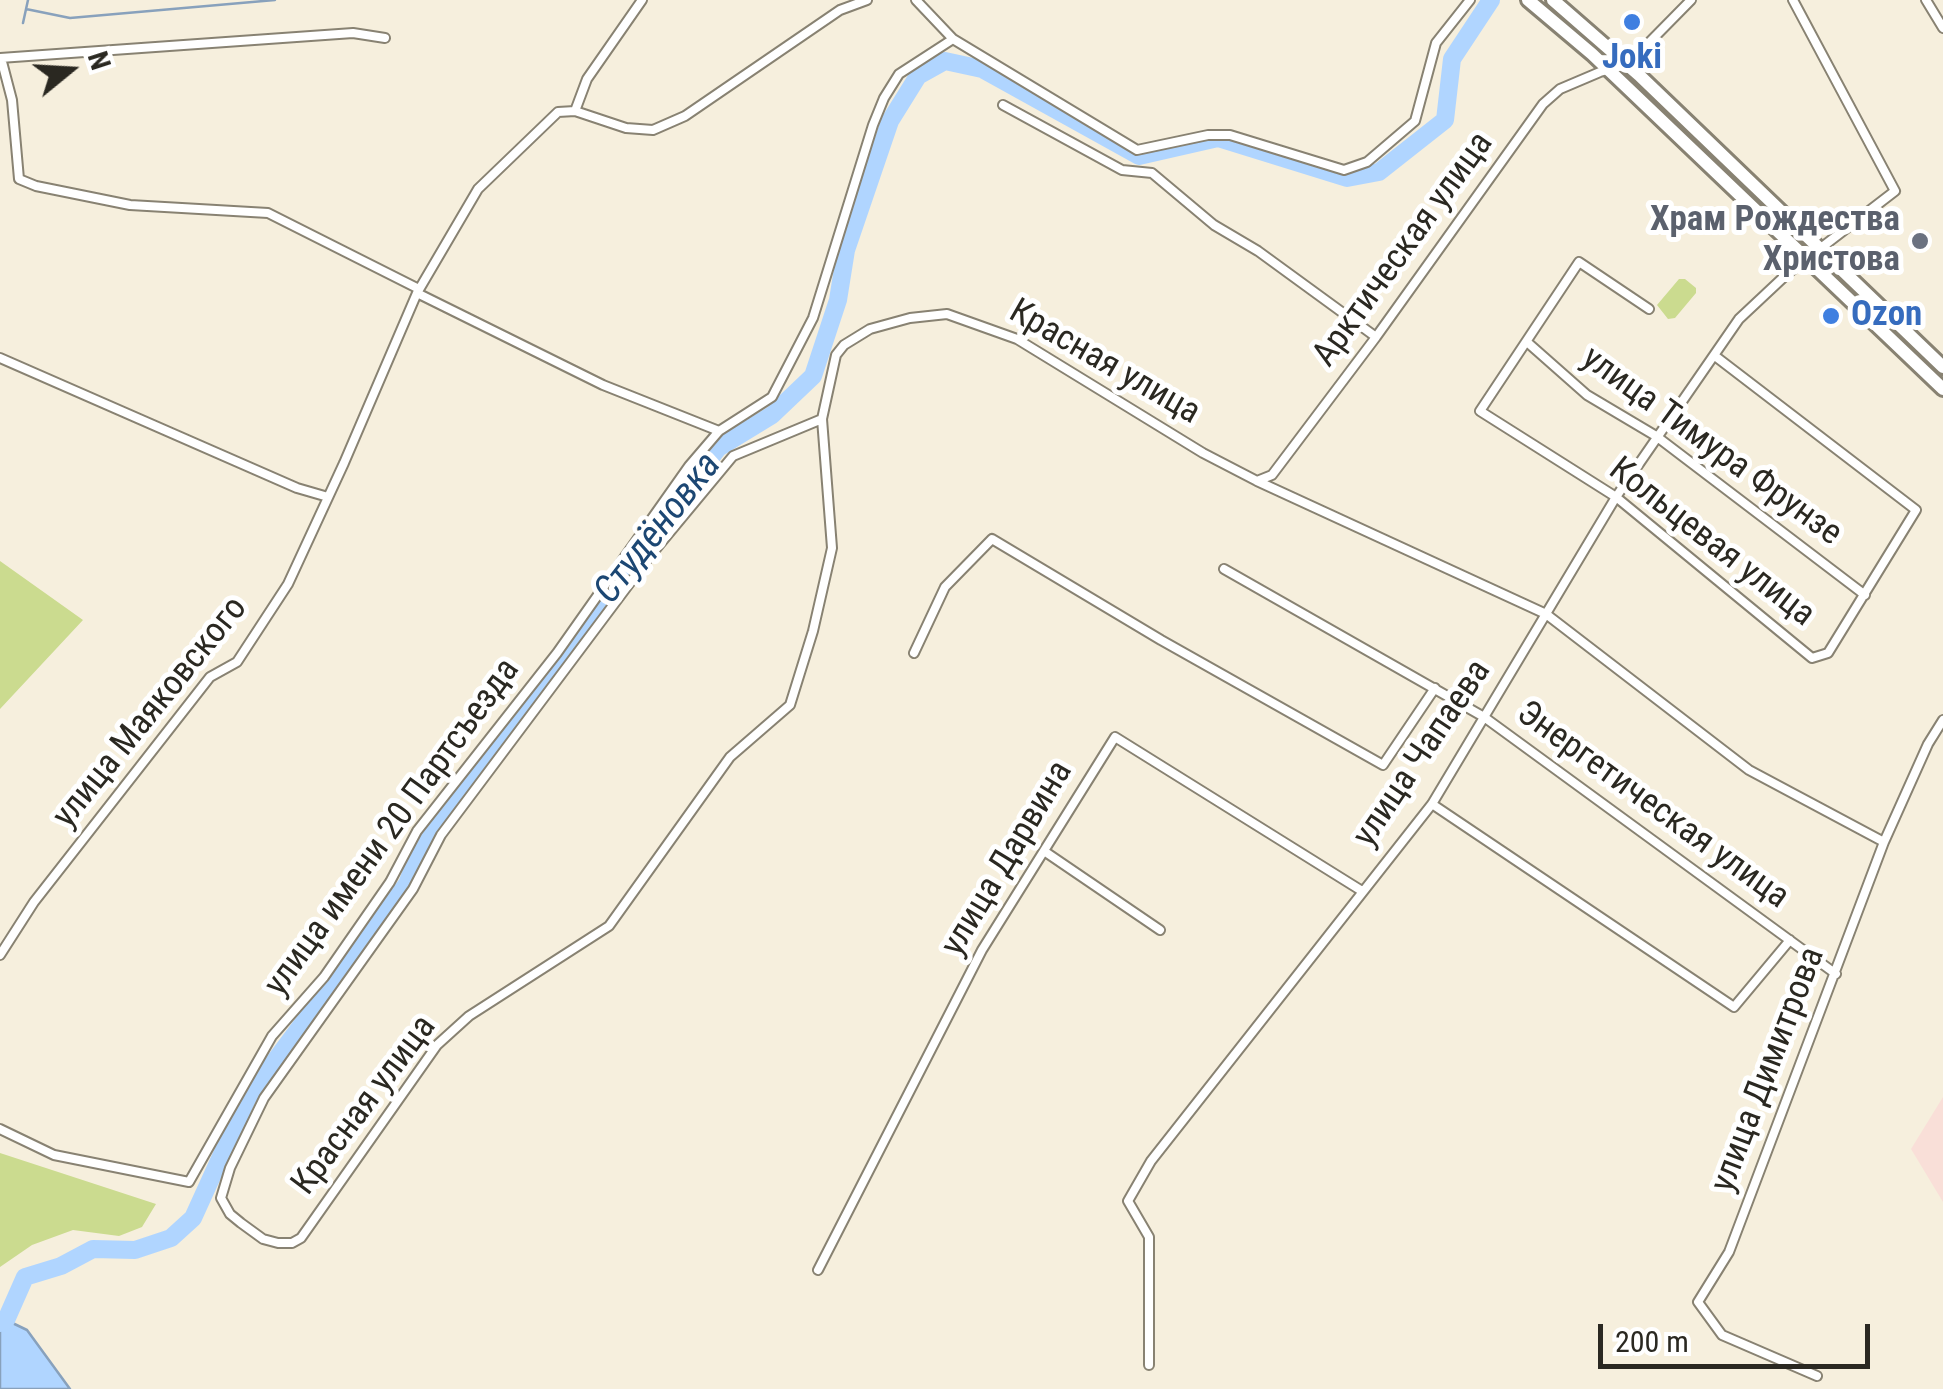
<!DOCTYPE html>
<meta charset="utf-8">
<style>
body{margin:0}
#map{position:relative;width:1943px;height:1389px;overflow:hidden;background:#f6efdd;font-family:"Roboto Condensed",sans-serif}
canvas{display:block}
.north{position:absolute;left:20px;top:20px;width:100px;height:100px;-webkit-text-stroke:8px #fff;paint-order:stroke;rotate:72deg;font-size:28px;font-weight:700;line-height:40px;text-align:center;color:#2a2821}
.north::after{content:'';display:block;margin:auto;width:35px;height:45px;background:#2a2821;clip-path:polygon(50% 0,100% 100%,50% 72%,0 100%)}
.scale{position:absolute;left:1598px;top:1324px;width:272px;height:45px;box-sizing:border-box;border:5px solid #2a2821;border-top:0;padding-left:12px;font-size:30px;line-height:35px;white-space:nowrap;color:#2a2821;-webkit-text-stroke:8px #fff;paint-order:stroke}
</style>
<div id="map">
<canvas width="1943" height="1389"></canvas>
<div class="north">N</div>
<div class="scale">200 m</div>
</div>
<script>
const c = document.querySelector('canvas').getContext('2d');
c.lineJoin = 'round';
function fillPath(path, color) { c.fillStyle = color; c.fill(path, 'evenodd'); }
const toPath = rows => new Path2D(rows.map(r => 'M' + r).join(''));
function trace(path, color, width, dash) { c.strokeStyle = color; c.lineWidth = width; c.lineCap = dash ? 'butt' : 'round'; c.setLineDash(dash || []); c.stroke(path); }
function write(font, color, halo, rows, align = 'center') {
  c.font = font + ' "Roboto Condensed",sans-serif'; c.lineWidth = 10; c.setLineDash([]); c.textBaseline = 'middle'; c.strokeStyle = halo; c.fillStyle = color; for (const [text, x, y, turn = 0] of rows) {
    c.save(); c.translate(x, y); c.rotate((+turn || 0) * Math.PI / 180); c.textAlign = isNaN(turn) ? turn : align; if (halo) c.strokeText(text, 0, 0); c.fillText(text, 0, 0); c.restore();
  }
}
const industrial = toPath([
 [1943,1097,1943,1202,1911,1149]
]);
const green = toPath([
 [1679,279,1685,279,1696,288,1696,293,1675,318,1668,319,1657,305],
 [0,561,83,620,0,709],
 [0,1153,156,1204,142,1227,119,1236,73,1230,32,1245,0,1267]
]);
const water = toPath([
 [0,1317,27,1330,70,1389,0,1389,0,1317]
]);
const stream = toPath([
 [26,9,70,18,275,0],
 [23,23,28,0]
]);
const river = toPath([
 [0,1323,6,1320,25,1277,61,1266,93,1249,135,1250,171,1238,193,1218,248,1097,407,884,424,838,718,448,772,415,813,376,838,300,846,250,890,121,918,76,945,61,982,69,1139,156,1218,138,1347,178,1379,172,1445,120,1452,59,1491,0]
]);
const street = toPath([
 [916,0,953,39],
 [1926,0,1943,28],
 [0,58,353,33,385,38],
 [1,58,12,100,19,179,36,186,130,205,268,213,419,289],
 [1003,105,1122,170,1152,173,1214,225,1258,251,1376,337],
 [575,111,587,79,642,0],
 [417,293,603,385,719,431],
 [1649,309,1579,262,1480,411,1616,497,1812,658,1828,653,1916,510,1715,356],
 [1527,342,1587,395,1656,436,1865,595],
 [0,358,297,488,328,497],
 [822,419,733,456,650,556,441,835,413,889,264,1098,230,1168,221,1198,230,1214,241,1223,263,1239,278,1243,292,1243,301,1238,437,1045,469,1016,609,926,730,757,790,705,813,631,832,548,822,419,836,355,844,345,870,329,910,318,947,314,1017,339,1203,453,1257,481,1546,614,1749,770,1884,842],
 [1257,481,1272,475,1376,337,1543,104,1560,89,1600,72,1627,65,1691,0],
 [1224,569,1484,717,1836,974],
 [914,653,945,587,992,539,1161,640,1383,765,1435,688],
 [1432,804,1734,1007,1790,940],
 [1044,851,1160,930],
 [0,955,34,902,210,677,237,662,288,584,344,463,417,293,478,189,558,112,575,111,626,128,653,130,685,116,840,10,867,0],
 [0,1129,54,1155,189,1182,272,1036,324,977,390,882,417,831,557,653,689,466,719,431,772,397,813,318,873,125,884,98,899,74,953,39,1137,150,1208,135,1230,135,1344,170,1367,162,1415,121,1436,43,1470,0],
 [818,1270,982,950,1115,737,1362,891],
 [1149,1365,1149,1237,1128,1201,1151,1161,1432,804,1616,497,1739,319,1787,274,1895,191,1793,0],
 [1817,1376,1722,1335,1698,1302,1729,1252,1884,842,1928,744,1943,720]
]);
const primary = toPath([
 [1528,0,1592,54,1943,389],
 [1553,0,1639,75,1943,367]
]);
const markers = [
 [1632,22,10,"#3f7fe0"],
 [1920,241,10,"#6b7280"],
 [1831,316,10,"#3f7fe0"]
];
const shopNames = [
 ["Joki",1632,59],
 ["Ozon",1851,316,"left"]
];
const worshipNames = [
 ["Храм Рождества",1900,221],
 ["Христова",1900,261]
];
const streetNames = [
 ["Арктическая улица",1404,250,-54],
 ["Красная улица",1104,363,30],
 ["улица Тимура Фрунзе",1711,447,36],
 ["Кольцевая улица",1711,543,38],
 ["улица Маяковского",151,713,-51],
 ["улица Чапаева",1423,754,-56],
 ["Энергетическая улица",1652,806,36],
 ["улица имени 20 Партсъезда",393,828,-54],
 ["улица Дарвина",1008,859,-59],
 ["улица Димитрова",1769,1070,-69],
 ["Красная улица",365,1106,-53]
];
const waterNames = [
 ["Студёновка",659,529,-52]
];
fillPath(industrial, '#f9dfd8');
fillPath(green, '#cbdb8f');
fillPath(water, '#b0d5ff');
trace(water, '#88a1bc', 2.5);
trace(stream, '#88a1bc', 2.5);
trace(river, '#b0d5ff', 18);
trace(street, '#888272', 12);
trace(primary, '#888272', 18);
trace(street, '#fff', 8);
trace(primary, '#fff', 12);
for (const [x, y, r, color] of markers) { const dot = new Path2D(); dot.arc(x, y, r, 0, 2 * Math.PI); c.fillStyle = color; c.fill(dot); trace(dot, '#fff', 4); }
write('bold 35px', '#366cbe', '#fff', shopNames);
write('bold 35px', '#5b616d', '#fff', worshipNames, 'right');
write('35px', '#2a2821', '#fff', streetNames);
write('italic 38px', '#1c4773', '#fff', waterNames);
</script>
